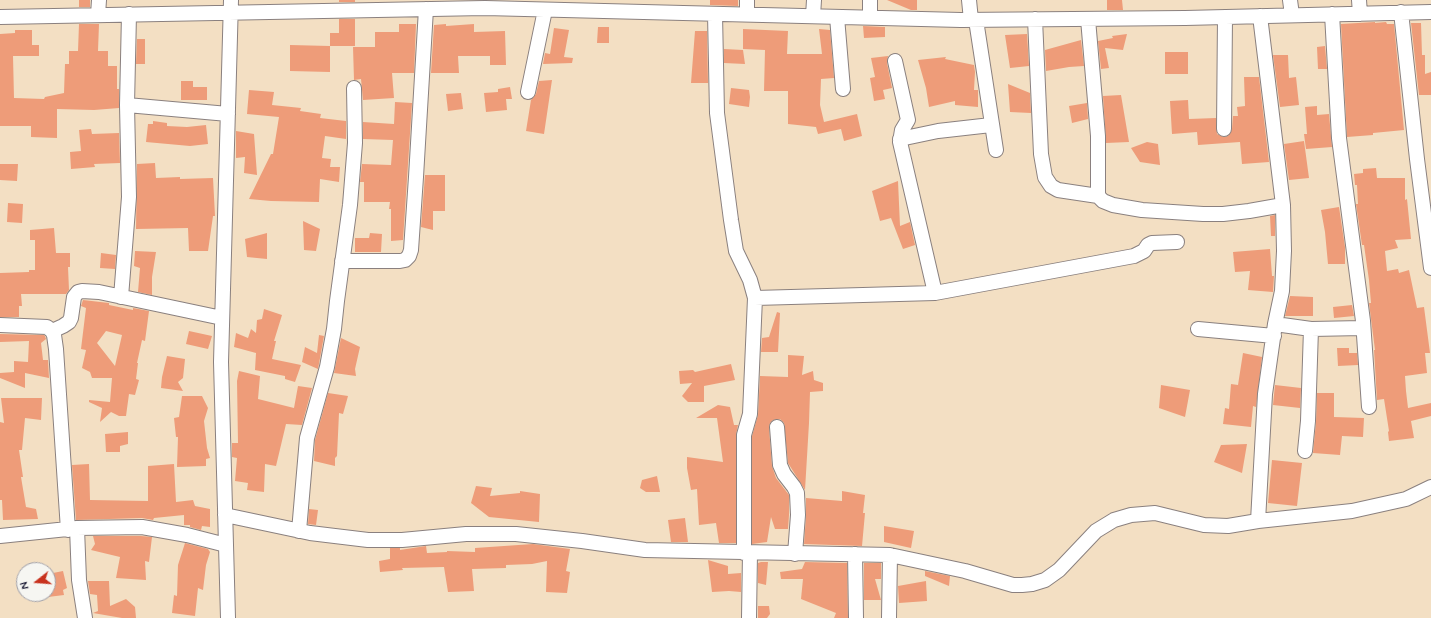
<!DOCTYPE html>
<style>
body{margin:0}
#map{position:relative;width:1431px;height:618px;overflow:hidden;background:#f3dfc3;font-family:Mynerve,sans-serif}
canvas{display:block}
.north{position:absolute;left:16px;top:562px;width:40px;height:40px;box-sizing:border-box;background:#f6f6f2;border:1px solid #a1a1a9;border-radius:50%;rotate:253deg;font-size:11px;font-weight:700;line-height:16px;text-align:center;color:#22223b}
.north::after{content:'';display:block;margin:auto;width:14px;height:18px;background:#c8321e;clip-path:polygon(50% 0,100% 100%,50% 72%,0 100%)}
</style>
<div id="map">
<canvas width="1431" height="618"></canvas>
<div class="north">N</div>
</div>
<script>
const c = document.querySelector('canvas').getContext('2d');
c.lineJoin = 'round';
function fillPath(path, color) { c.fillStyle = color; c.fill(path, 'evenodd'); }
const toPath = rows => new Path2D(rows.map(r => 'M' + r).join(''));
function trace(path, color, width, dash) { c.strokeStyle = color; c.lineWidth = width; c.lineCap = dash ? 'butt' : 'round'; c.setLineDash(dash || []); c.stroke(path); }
const building = toPath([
 [79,0,90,0,90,7,79,7],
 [339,0,355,0,355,2,339,2],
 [710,0,738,0,738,6,710,5],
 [887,0,917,0,917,10,911,10],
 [1107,0,1122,0,1123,10,1107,10],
 [339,19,355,19,355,46,330,46,330,33,339,33],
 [1375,22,1375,23,1386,22,1387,24,1394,24,1404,130,1373,133,1373,135,1347,137,1341,24],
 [1411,23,1421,23,1422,55,1425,55,1425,74,1431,72,1431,95,1419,95],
 [79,24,99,24,98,51,108,51,108,66,117,66,117,89,119,89,119,108,94,110,57,109,57,138,31,137,31,126,0,126,0,34,15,33,15,30,32,30,32,45,39,45,39,56,13,56,14,98,44,99,45,97,64,93,65,64,69,64,69,51,78,51],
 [399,24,416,24,414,73,392,73,394,98,363,100,361,79,354,80,353,47,375,47,375,32,399,32],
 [446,24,446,26,474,24,474,32,505,31,506,65,490,65,490,56,458,56,459,73,431,73,434,25],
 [863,26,885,27,885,37,864,38],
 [598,27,609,27,609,43,597,43],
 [554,28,569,30,564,57,573,58,572,63,543,64,545,53,550,54],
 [743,29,788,31,787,54,822,54,819,29,830,30,834,78,821,79,820,105,824,122,857,114,862,136,844,141,841,129,818,134,816,127,788,124,788,91,764,91,765,50,743,49],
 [695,31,707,31,708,83,691,83],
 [1027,34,1029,66,1010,68,1005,35],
 [1127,34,1123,50,1105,48,1109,68,1101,69,1098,41,1113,38,1112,36],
 [137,39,145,39,145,64,136,64],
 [1081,40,1084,66,1069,67,1046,71,1045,50],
 [290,45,330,46,330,72,290,71],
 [1325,46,1327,69,1318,69,1317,47],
 [724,49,743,50,745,64,724,63],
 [1165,52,1188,52,1188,74,1165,74],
 [1273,55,1288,55,1289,78,1296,77,1299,105,1280,107],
 [888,56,887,63,892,88,883,90,885,99,874,101,870,78,875,77,871,58],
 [946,57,945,59,974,65,975,72,974,90,978,90,978,107,955,105,955,101,929,107,926,88,918,60],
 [1244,77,1259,77,1269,162,1242,164,1240,142,1198,145,1197,132,1172,134,1170,101,1188,100,1189,119,1216,118,1217,134,1224,137,1228,136,1232,129,1233,116,1238,116,1237,107,1245,106],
 [552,80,544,134,526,131,531,100,536,94,539,81],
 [181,81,193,81,193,87,207,87,207,100,181,100],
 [1008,84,1030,93,1031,113,1010,112],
 [510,87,512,99,506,99,507,110,486,112,484,93,498,92,498,89],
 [731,88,749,90,750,97,749,107,729,104],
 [249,90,274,92,272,105,301,108,300,111,321,114,320,118,346,121,346,139,325,136,322,158,331,159,330,167,340,167,339,182,320,179,319,202,271,201,249,199,271,154,273,154,279,117,247,114],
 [461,93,463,109,448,111,446,94],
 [1121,95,1129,142,1106,143,1103,96],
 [395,102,412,103,403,240,391,241,391,209,389,209,390,202,364,202,364,182,360,182,362,164,391,165,393,140,363,139,363,122,394,124],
 [1087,103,1088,119,1072,123,1069,106],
 [1317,106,1317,115,1329,114,1332,147,1306,149,1304,134,1307,134,1305,107],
 [153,121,167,123,167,126,187,127,206,125,208,144,190,146,146,142,148,124,153,124],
 [91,129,92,134,119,133,120,163,94,164,95,167,71,169,70,152,81,151,79,130],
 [236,131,254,134,257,175,244,173,245,157,236,158],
 [1304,141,1309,178,1289,180,1284,144],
 [1147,142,1158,144,1160,165,1140,162,1131,148],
 [155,163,156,178,180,177,180,179,213,178,215,216,213,216,208,251,189,251,188,228,136,229,137,164],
 [0,164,18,164,17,181,0,180],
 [1376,168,1377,178,1405,178,1405,200,1407,199,1411,239,1395,240,1398,248,1385,251,1387,271,1398,269,1399,273,1409,270,1417,308,1424,307,1430,353,1425,353,1427,373,1405,376,1406,391,1408,408,1431,403,1431,416,1411,421,1414,438,1389,441,1388,432,1389,431,1384,399,1377,400,1374,350,1375,350,1369,303,1371,303,1369,280,1364,245,1362,245,1356,204,1358,204,1357,185,1355,185,1354,174,1363,173,1363,169],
 [425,175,445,175,445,211,433,211,433,230,421,227],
 [898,181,900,226,910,222,915,245,903,249,891,218,880,221,872,191],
 [8,203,23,204,22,223,7,222],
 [1339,207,1345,247,1345,264,1328,264,1325,232,1321,210],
 [1275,215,1275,236,1271,236,1270,216],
 [303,221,320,229,316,251,304,250],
 [54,228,56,253,70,253,70,267,68,267,69,290,66,294,21,294,22,306,19,306,19,317,0,317,0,273,29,272,29,270,35,270,35,240,30,240,30,230],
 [267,233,267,259,247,257,245,239],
 [370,233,382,234,381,252,355,252,355,238,369,238],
 [1270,249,1272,276,1274,276,1273,292,1248,290,1250,271,1235,272,1233,252],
 [135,251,156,252,152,277,152,295,138,292,140,268,134,266],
 [101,253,116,255,115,269,100,268],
 [1290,296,1313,297,1313,316,1285,316],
 [83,300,109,303,109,305,133,310,133,308,149,311,145,341,142,340,137,363,138,363,136,379,139,380,135,395,129,394,126,416,119,416,111,412,100,422,102,408,89,402,89,400,110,402,112,378,92,378,90,372,82,368,86,350,81,349,86,308,81,306],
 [106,331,122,335,115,366,97,343],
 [1352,305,1354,316,1334,318,1333,307],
 [264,309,282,315,274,341,276,341,272,359,301,365,295,382,285,379,285,376,255,370,256,353,234,347,236,333,248,338,251,329,256,333,257,320,262,319],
 [777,312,780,313,778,352,761,352,762,338,769,337],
 [189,331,212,336,208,349,186,344],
 [0,334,44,335,45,336,46,339,41,343,43,360,48,360,49,378,25,373,25,388,0,378,0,373,14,372,14,361,28,362,29,341,0,342],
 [319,335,324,336,318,369,302,362,305,347,317,353],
 [341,338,360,347,355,369,356,376,334,373],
 [1337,348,1349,348,1349,353,1357,353,1358,365,1338,366],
 [1243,353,1262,357,1256,407,1253,406,1251,427,1223,424,1225,408,1229,409,1231,384,1238,385],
 [788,355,804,356,802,375,813,371,814,380,823,383,823,391,810,392,809,423,805,490,788,463,784,423,780,419,773,420,770,423,769,428,772,466,776,478,789,495,789,515,788,529,775,529,771,517,767,542,752,544,752,436,758,415,760,376,788,377],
 [167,356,185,359,183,378,178,382,183,391,161,388,162,377],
 [731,364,735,380,704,386,704,402,688,402,682,396,692,383,680,384,679,371,693,370,695,372],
 [239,371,260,376,258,399,294,408,298,386,312,388,302,425,286,424,276,466,265,464,264,492,247,490,248,483,235,481,237,458,232,457,232,443,238,443,237,381],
 [1161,385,1190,390,1185,417,1159,408],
 [1275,385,1301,388,1300,408,1273,405],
 [328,393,348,396,343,414,339,413,337,456,335,458,335,466,314,461,315,440],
 [1317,393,1334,393,1334,417,1364,418,1363,437,1342,436,1340,455,1313,453,1316,422],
 [182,396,202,396,208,408,204,421,207,448,210,458,206,459,206,466,177,467,178,437,176,437,174,418,179,417],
 [1,398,42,398,41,420,25,418,22,450,19,450,23,477,21,477,26,507,36,509,38,519,3,520,2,500,0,500,0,422,4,423],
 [718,405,730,407,734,425,738,425,736,435,736,543,719,543,716,523,699,525,697,489,691,490,687,468,687,457,723,462,717,418,696,418],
 [128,432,128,444,120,446,120,452,106,452,105,434],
 [1247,444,1242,473,1214,462,1221,445],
 [1272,460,1302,463,1297,506,1268,503],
 [89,464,90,500,148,501,148,466,174,464,176,502,193,500,195,506,210,509,210,527,202,526,201,530,190,527,190,525,184,525,184,515,154,518,153,520,142,518,76,520,72,465],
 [657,476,660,492,646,492,640,488,642,480],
 [476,486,492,488,490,496,520,493,520,491,540,494,539,522,489,517,471,503],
 [842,491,865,495,863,513,865,513,862,546,804,544,806,516,806,498,842,501],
 [309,509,318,510,316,525,308,524],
 [685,518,688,542,671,542,668,520],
 [884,526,914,531,911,548,884,542],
 [93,536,141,536,152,537,149,562,145,561,146,580,116,578,120,557,91,550,95,544],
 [185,543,208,549,210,552,206,565,203,590,198,588,195,616,172,613,174,595,177,596,178,565],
 [533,544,570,549,566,571,570,572,567,593,546,592,547,561,532,564,506,565,506,568,472,569,474,591,448,592,444,567,402,568,403,570,380,572,379,561,390,559,390,548,400,548,400,550,426,546,427,553,447,552,447,551,475,552,475,548],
 [708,560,728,566,728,574,741,573,741,592,729,591,712,592],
 [761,562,768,562,766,585,758,583,758,563],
 [805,562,847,563,848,618,834,618,836,613,801,599,803,579,781,579,780,572,802,569],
 [864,563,881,563,881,579,875,579,881,600,864,600],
 [63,571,67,588,63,590,64,595,48,597,48,574],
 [925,571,950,576,949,586,925,576],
 [88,581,109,581,110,606,126,599,135,607,136,618,122,618,93,613,98,611,97,595,90,594],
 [926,581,927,601,899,603,898,586],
 [758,606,769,606,770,614,767,618,758,618]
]);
const minor = toPath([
 [747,0,747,14],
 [969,0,971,20],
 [1290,0,1292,15],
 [1359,0,1360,14],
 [1401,12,1417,159,1431,268],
 [715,14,717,113,731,220,736,251,750,280,755,298,750,414,744,435,744,553],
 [1332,14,1339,138,1363,321,1369,407],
 [98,15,99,0],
 [813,16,814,0],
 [0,17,485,8,961,20,1185,18,1431,12],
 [837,17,843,89],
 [870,17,870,0],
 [1035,19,1041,154,1045,177,1051,186,1058,190,1098,196],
 [1088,19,1098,136,1098,196,1103,201,1113,205,1142,210,1203,214,1223,214,1249,211,1283,205],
 [976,20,996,150],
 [895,61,908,120,902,130,900,142,935,293],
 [528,92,545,10],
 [127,105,129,14],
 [1224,129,1225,17],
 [900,139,938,131,991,125],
 [342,261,400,261,405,260,409,256,411,250,416,177,426,9],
 [121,297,129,197,127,105,228,114],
 [755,298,935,293,1134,256,1144,251,1148,245,1152,243,1177,242],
 [1275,324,1311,329,1363,328],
 [0,325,47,327,52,331,54,335,56,349,68,530],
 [1198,329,1274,336],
 [52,331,63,326,69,322,71,318,74,297,78,292,82,291,99,292,222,318],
 [777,427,780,465,784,474,794,487,797,493,798,515,795,554],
 [1305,451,1308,421,1311,329],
 [225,515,310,533,368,540,402,540,466,534,516,534,582,541,645,550,890,555,965,571,1013,585,1022,585,1032,584,1045,580,1059,570,1096,531,1114,520,1131,515,1155,513,1204,525,1228,526,1258,521,1352,511,1406,499,1431,487],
 [1258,521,1265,394,1275,324,1282,291,1284,251,1283,205,1260,16],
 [77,528,79,580,85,618],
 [299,531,307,438,327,367,334,329,337,301,350,205,355,143,354,88],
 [0,536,77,528,142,527,187,535,226,545],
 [855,554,856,618],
 [228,618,221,362,231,0],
 [749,618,750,553],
 [889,618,890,555]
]);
fillPath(building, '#ee9c79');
trace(minor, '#8a807f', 16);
trace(minor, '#fff', 14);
</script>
